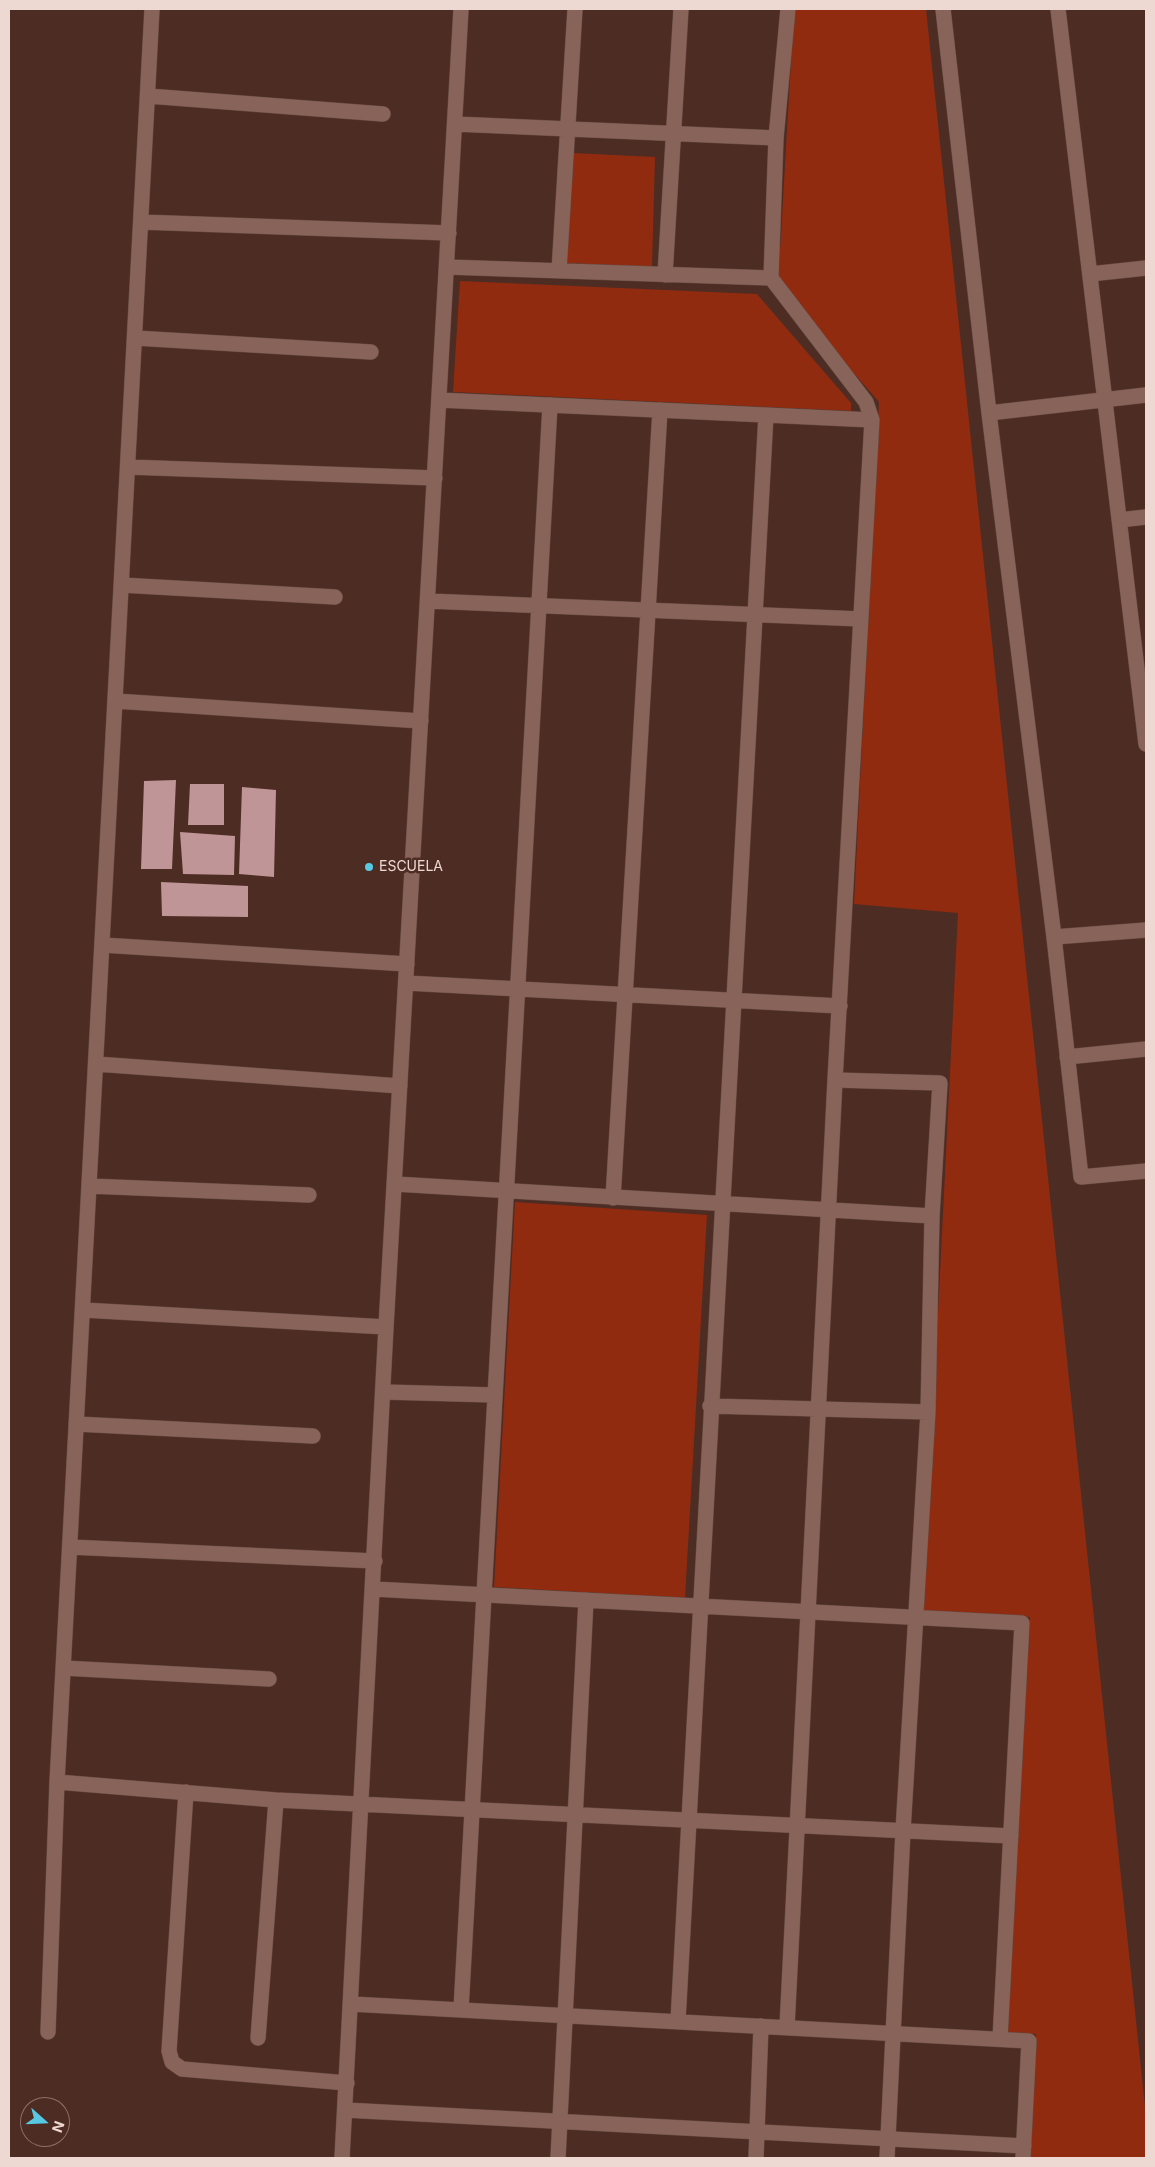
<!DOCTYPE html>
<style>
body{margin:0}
#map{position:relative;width:1155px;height:2167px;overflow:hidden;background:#4d2c24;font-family:Inter,sans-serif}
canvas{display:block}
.frame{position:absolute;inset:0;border:10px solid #eed8d2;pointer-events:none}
.north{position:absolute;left:20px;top:2097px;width:50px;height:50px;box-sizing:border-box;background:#4d2c24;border:1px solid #8d716a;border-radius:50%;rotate:110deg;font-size:14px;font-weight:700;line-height:20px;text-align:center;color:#eed8d2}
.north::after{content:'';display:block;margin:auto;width:18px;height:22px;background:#57c9e3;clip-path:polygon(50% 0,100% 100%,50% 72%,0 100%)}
</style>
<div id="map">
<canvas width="1155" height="2167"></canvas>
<div class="frame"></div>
<div class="north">N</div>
</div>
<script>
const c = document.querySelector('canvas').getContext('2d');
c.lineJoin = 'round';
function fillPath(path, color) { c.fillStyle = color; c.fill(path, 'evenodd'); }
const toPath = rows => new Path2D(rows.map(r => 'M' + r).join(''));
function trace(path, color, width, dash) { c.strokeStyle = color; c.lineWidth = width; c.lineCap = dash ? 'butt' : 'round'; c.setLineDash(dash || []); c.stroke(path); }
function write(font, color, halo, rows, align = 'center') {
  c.font = font + ' Inter,sans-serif'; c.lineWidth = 5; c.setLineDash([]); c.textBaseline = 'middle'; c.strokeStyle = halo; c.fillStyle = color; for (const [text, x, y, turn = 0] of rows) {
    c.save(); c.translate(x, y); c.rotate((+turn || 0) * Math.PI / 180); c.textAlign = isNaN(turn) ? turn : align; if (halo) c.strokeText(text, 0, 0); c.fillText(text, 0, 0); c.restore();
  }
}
const green = toPath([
 [794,9,926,9,1146,2116,1146,2158,1030,2158,1036,2034,1006,2032,1030,1617,923,1613,958,913,854,904,879,402,778,286],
 [573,153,655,157,652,267,566,263],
 [460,281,757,294,851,403,851,411,453,392],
 [515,1202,707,1215,685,1598,494,1587]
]);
const building = toPath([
 [176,780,172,869,141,869,144,781],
 [190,784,224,784,224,825,188,825],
 [242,787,276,790,274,877,239,874],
 [180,832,235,836,234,875,183,874],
 [161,882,248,886,248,917,162,916]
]);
const street = toPath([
 [943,9,989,413,1054,937,1081,1177,1146,1171],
 [1058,9,1146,744],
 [148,96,383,114],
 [455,124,776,138],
 [141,222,449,233],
 [447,267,771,278],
 [559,271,575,9],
 [1090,274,1146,268],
 [665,275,681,9],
 [135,338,371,352],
 [439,400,766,415,678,2021],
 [989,413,1146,395],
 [766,415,872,420],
 [128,467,435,478],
 [1119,520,1146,517],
 [121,585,335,597],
 [428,601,861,619],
 [115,701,421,721],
 [1054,937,1146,930],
 [102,945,407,964],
 [406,983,840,1006],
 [1067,1057,1146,1049],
 [96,1064,400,1086],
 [835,1080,940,1083,932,1216,928,1412,903,1831,887,2158],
 [395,1184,932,1216],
 [89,1186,309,1195],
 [613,1198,660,410],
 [83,1310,386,1327],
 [384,1392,494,1395],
 [710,1406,928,1412],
 [76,1424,313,1436],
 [70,1547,375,1561],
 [373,1589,1022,1623,1000,2039],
 [63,1668,269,1679],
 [57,1782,276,1800,1011,1836],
 [186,1792,169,2051,172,2062,182,2069,347,2083],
 [351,2004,1029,2041,1023,2158],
 [461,2010,550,405],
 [787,2027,835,1080,872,420,866,402,771,278,776,138,788,9],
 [48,2032,57,1782,152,9],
 [258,2038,276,1800],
 [345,2110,1024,2146],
 [342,2158,386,1327,461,9],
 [558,2158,586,1600],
 [756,2158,761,2026]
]);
const markers = [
 [369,867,5,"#57c9e3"]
];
const poiNames = [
 ["ESCUELA",379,867]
];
fillPath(green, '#902b10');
fillPath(building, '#bf9597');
trace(street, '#664b43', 16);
trace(street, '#886359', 15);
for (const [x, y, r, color] of markers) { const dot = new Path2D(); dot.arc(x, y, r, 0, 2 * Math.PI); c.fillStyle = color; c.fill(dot); trace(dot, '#4d2c24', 2); }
write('14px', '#eed8d2', '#4d2c24', poiNames, 'left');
</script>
